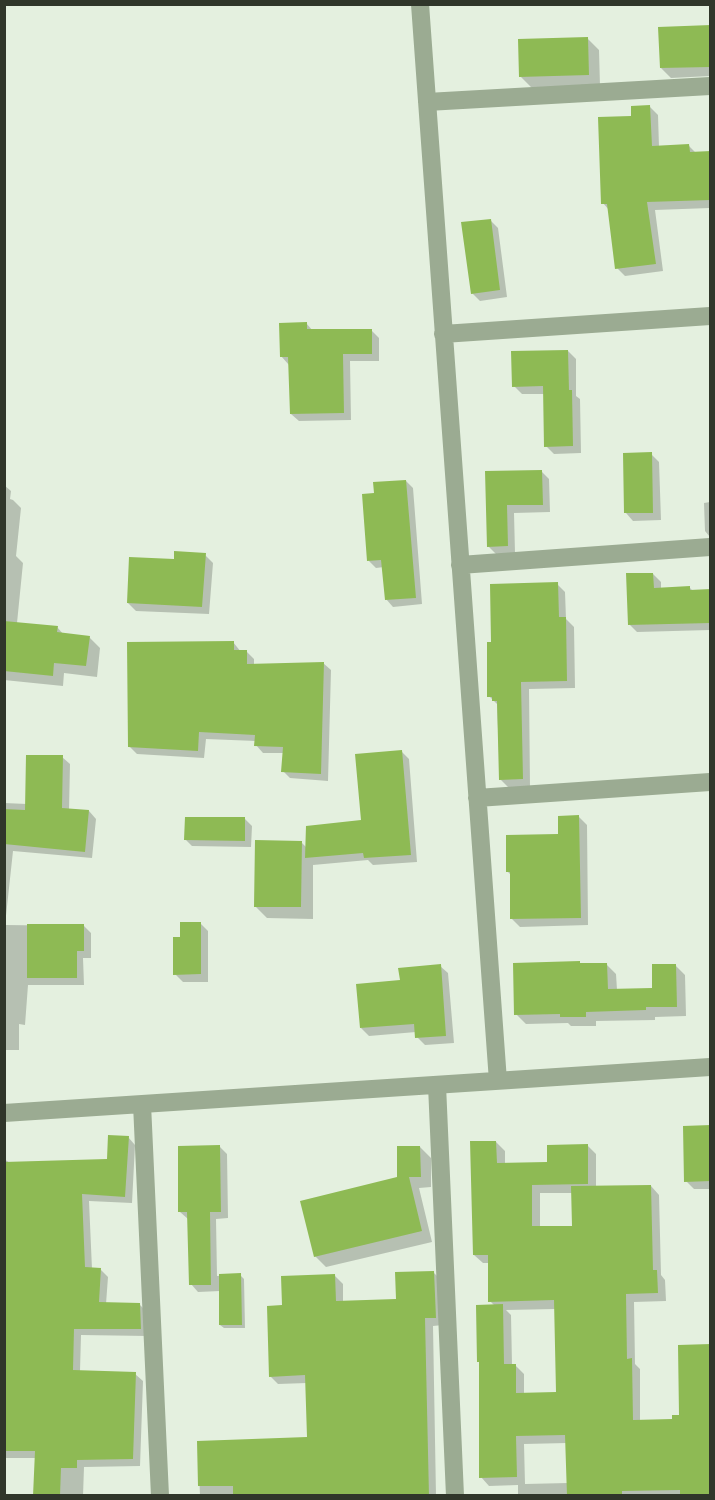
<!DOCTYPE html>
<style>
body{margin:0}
#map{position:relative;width:715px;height:1500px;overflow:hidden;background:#e4f0df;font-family:Raleway,sans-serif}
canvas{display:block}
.frame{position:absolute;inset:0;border:6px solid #30362a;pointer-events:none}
</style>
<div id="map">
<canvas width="715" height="1500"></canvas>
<div class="frame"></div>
</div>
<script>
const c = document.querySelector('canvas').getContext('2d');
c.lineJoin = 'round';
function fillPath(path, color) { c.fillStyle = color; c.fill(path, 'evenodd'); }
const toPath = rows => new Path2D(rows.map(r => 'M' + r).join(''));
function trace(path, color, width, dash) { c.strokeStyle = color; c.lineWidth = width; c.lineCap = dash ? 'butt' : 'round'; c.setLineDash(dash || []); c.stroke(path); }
const shadow = toPath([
 [710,27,710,76,671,78,661,68],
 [587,38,599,50,600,86,532,88,520,76],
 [650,107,658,115,659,147,689,146,696,153,710,153,710,208,655,210,663,271,625,276,617,268,609,210,603,203,633,118],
 [490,220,498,228,507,297,480,301,472,293],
 [306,323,313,331,371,330,379,338,379,361,350,361,351,420,299,421,291,414,289,365,281,356],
 [568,351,576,359,576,396,580,399,581,453,554,454,546,446,544,394,522,394,514,386],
 [651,454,659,462,661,520,633,521,626,513],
 [541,471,549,479,550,512,514,513,515,553,496,554,488,546,487,473],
 [406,481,413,488,422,604,393,607,386,599,384,567,376,568,369,561,376,494],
 [4,485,11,491,10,499,13,500,21,508,16,556,23,563,17,623,57,627,64,635,89,637,100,648,97,677,64,673,63,686,4,680],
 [710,502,710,537,705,531,704,503],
 [205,555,213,563,209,614,136,611,128,603,175,561],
 [653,574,661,582,661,589,690,588,693,591,710,591,710,630,637,632,629,624],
 [557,584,565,592,566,619,574,627,575,688,529,689,530,787,508,787,500,779,497,704,489,696,493,643],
 [233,642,241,652,247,652,254,659,254,665,323,663,331,670,328,781,290,778,283,771,284,753,263,753,256,745,256,741,206,739,204,758,137,754,130,747],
 [402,752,409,759,417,862,373,865,368,860,313,865,313,919,267,918,255,906,302,843,307,848,362,822],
 [62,757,70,764,69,810,89,811,96,819,92,858,13,851,5,925,84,926,91,933,91,958,83,958,84,985,28,985,25,1025,19,1024,19,1050,4,1050,4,803,27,804],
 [579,817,587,825,588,925,520,927,512,919,511,875,508,872,559,835],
 [245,819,252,826,251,847,192,846,185,839],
 [200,923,208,931,208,982,183,982,175,974,181,939],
 [606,964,616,974,617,990,654,989,675,965,685,975,686,1016,655,1017,655,1020,596,1021,596,1026,571,1026,568,1023,526,1024,516,1014],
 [440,966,448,973,454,1043,425,1045,417,1037,416,1032,369,1036,361,1028],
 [710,1127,710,1189,694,1189,686,1181],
 [128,1137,135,1145,132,1203,89,1201,92,1269,100,1269,108,1277,106,1304,139,1304,147,1312,148,1336,81,1335,80,1371,135,1374,143,1381,140,1466,84,1467,83,1496,29,1496,29,1494,35,1494,36,1458,4,1458,4,1159,10,1163,108,1161],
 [496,1142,505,1151,505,1164,549,1163,587,1145,596,1154,596,1187,651,1186,659,1195,661,1275,665,1280,666,1301,634,1302,635,1364,640,1369,640,1421,673,1420,681,1417,710,1496,518,1496,518,1485,489,1486,481,1477,495,1306,490,1301,489,1263,483,1263,474,1255],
 [540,1193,573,1193,573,1227,540,1228],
 [556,1309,558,1394,524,1394,524,1374,515,1365,512,1365,511,1315,506,1310],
 [567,1443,568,1483,525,1484,524,1444],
 [220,1147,227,1154,228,1218,216,1219,217,1276,240,1275,244,1279,245,1328,224,1328,220,1325,220,1291,198,1292,191,1284,188,1219,180,1212],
 [420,1147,431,1158,431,1187,419,1188,432,1242,326,1267,315,1256,399,1178],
 [433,1272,441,1280,443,1325,433,1326,436,1496,200,1496,198,1443,308,1439,307,1383,278,1384,270,1376,284,1307,335,1276,343,1284,343,1302,398,1301]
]);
const building = toPath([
 [711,25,711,67,660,68,658,27],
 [588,37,589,75,519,77,518,39],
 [650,105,652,146,689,144,690,152,711,151,711,200,647,202,656,264,615,269,607,204,601,204,598,117,631,116,631,106],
 [491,219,500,290,471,294,461,222],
 [307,322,307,329,372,329,372,354,343,354,344,413,290,414,288,357,280,357,279,323],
 [568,350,569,390,572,390,573,446,544,447,543,386,512,387,511,351],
 [652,452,653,513,624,513,623,453],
 [542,470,543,505,507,505,508,546,487,547,485,471],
 [406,480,416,598,385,600,381,560,367,561,362,494,374,493,373,482],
 [174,551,206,553,202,607,127,603,129,557,174,559],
 [626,573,653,573,654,588,690,586,690,590,711,589,711,623,628,625],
 [558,582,559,617,566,617,567,681,521,682,523,779,499,780,497,701,492,701,492,697,487,697,487,642,491,642,490,584],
 [4,621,58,626,57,632,90,636,86,666,54,663,53,676,4,671],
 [234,641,234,650,247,650,247,664,324,662,321,774,281,772,283,747,254,746,255,735,199,732,198,751,128,747,127,642],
 [402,750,411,855,364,858,363,853,305,858,306,826,361,820,355,754],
 [26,755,63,755,62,808,89,810,85,852,4,844,4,809,25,810],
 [579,815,581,918,510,919,510,872,506,872,506,835,558,834,558,816],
 [185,817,245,817,245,841,184,840],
 [255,840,302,841,301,907,254,907],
 [180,922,201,922,201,974,173,975,173,937,180,937],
 [27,924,84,924,84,951,77,951,77,978,27,978],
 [580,961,580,963,607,963,608,989,652,988,652,964,676,964,677,1007,646,1007,646,1010,586,1012,586,1017,560,1017,560,1014,514,1015,513,963],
 [441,964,446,1036,415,1038,414,1024,360,1028,356,984,400,980,398,968],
 [711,1125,711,1181,684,1182,683,1126],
 [108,1135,129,1136,125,1197,82,1194,85,1267,101,1268,99,1302,140,1303,141,1329,74,1329,73,1370,136,1372,133,1459,77,1460,77,1468,61,1468,60,1496,33,1496,35,1451,4,1451,4,1162,107,1159],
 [470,1141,496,1141,497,1163,547,1162,547,1145,588,1144,588,1184,532,1185,532,1226,572,1226,571,1186,651,1185,653,1270,657,1270,658,1293,626,1294,627,1359,632,1358,633,1420,672,1419,672,1415,679,1415,678,1345,711,1344,711,1496,680,1496,680,1490,622,1491,622,1496,567,1496,565,1435,516,1436,517,1477,479,1478,479,1362,477,1362,476,1305,503,1304,504,1364,516,1364,516,1393,556,1392,554,1300,488,1302,488,1255,473,1255],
 [220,1145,221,1212,210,1212,211,1285,189,1285,187,1212,178,1212,178,1146],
 [397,1146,420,1146,421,1177,409,1177,422,1231,314,1257,300,1201,397,1177],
 [434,1271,436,1318,425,1318,429,1496,233,1496,233,1486,198,1486,197,1441,307,1437,305,1375,269,1377,267,1306,282,1305,281,1276,335,1274,336,1301,396,1299,395,1272],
 [241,1273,242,1325,219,1325,219,1274]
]);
const minor = toPath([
 [420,4,498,1081],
 [427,102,710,86],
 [443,334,710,316],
 [460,565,710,547],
 [477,798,710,782],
 [437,1085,455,1496],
 [142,1104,160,1496],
 [4,1113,710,1067]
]);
fillPath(shadow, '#0003');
fillPath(building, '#8eba54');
trace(minor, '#9bab92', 18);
</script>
